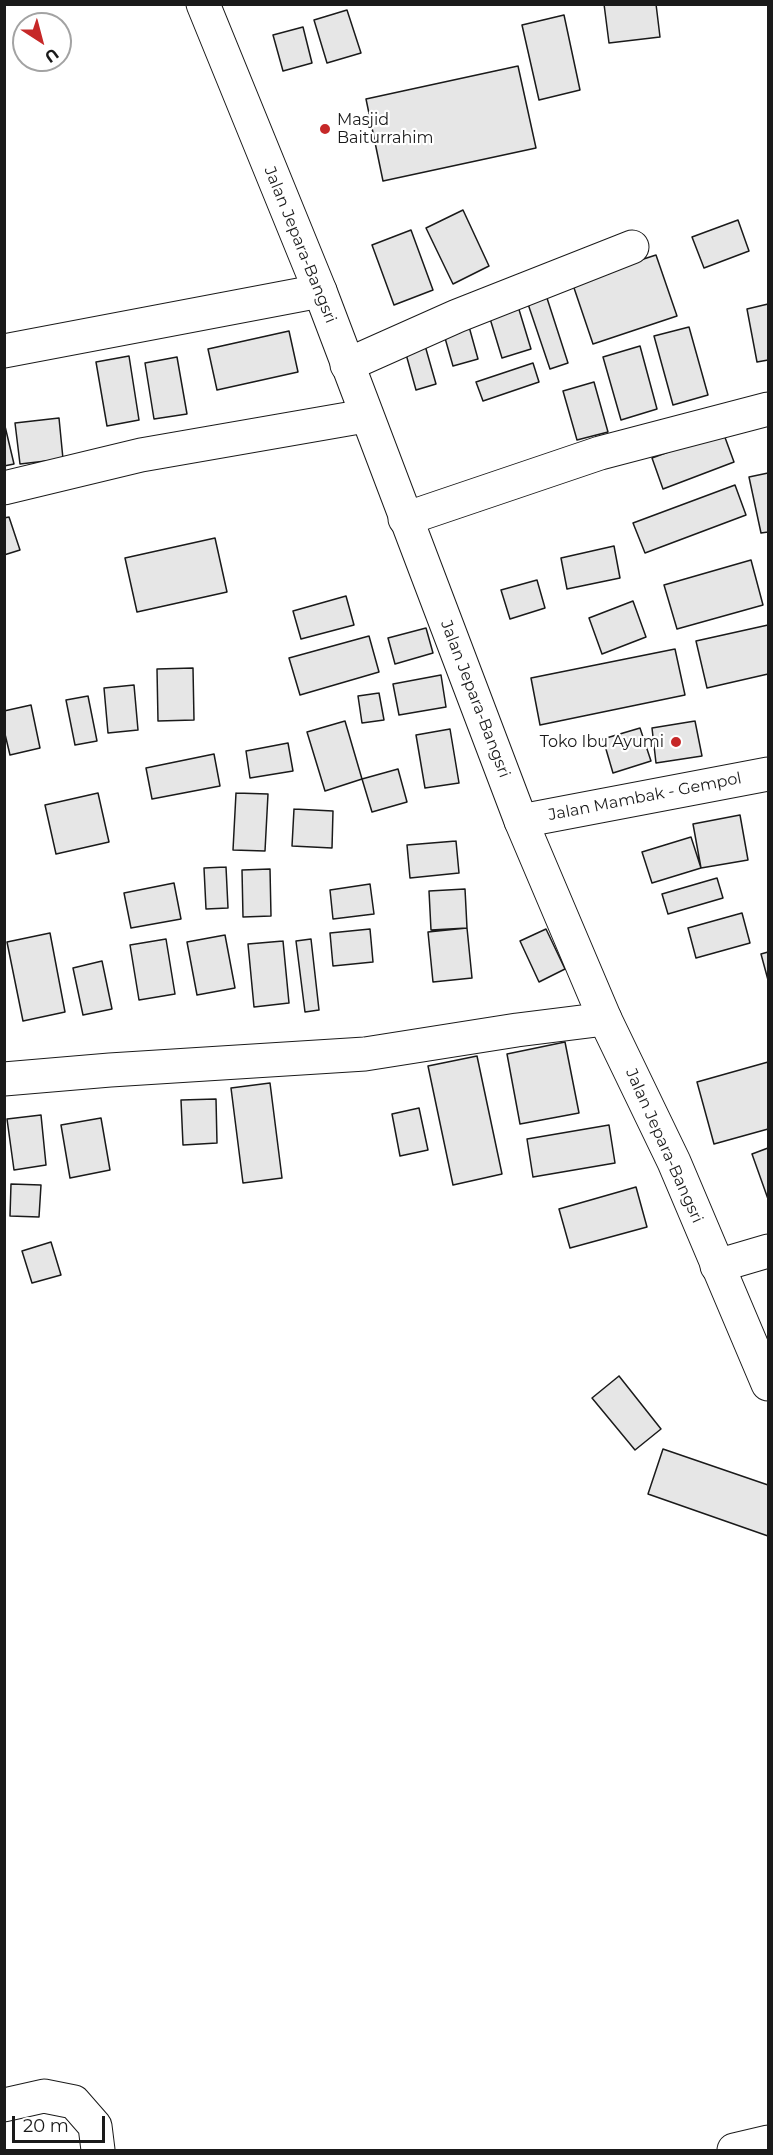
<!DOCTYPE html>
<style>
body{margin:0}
#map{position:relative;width:773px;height:2155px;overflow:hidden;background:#fff;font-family:Montserrat,sans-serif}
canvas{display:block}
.frame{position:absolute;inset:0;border:6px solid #1a1a1a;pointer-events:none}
.north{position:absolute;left:12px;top:12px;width:60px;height:60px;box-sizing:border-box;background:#fff;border:2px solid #a3a3a3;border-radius:50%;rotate:144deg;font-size:16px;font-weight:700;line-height:24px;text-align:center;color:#1a1a1a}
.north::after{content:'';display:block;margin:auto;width:21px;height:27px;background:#c62828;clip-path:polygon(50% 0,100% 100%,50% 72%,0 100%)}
.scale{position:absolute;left:12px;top:2116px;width:93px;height:27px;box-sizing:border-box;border:3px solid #1a1a1a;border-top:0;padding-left:8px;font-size:18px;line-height:21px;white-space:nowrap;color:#1a1a1a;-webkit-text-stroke:4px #fff;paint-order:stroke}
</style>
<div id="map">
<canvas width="773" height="2155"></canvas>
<div class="frame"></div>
<div class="north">U</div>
<div class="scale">20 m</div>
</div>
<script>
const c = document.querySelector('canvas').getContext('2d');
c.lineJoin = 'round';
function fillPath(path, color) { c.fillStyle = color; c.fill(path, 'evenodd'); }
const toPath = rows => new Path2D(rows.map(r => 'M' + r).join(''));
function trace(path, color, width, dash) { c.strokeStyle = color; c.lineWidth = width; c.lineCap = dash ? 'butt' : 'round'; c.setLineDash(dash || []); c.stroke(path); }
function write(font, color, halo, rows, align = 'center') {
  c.font = font + ' Montserrat,sans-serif'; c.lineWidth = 4.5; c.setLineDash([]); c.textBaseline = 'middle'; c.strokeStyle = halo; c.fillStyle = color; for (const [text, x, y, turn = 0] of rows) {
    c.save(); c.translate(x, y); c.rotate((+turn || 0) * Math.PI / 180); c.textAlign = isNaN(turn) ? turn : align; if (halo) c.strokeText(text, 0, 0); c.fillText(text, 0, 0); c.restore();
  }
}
const building = toPath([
 [604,4,656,4,660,37,609,43,604,4],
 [347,10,361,53,327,63,314,20,347,10],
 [564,15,580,90,539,100,522,25,564,15],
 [303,27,312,63,283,71,273,35,303,27],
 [518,66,536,148,383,181,366,99,518,66],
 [463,210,489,266,453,284,426,228,463,210],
 [738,220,749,251,704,268,692,237,738,220],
 [411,230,433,290,394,305,372,245,411,230],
 [656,255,677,316,593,344,572,282,656,255],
 [546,295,568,363,550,369,527,301,546,295],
 [517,303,531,349,502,358,488,312,517,303],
 [768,304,768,360,757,362,747,309,768,304],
 [468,323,478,359,453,366,443,331,468,323],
 [689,327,708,395,673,405,654,336,689,327],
 [289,331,298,372,217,390,208,349,289,331],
 [424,342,436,384,416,390,404,347,424,342],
 [640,346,657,409,621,420,603,357,640,346],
 [129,356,139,420,107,426,96,362,129,356],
 [177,357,187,414,154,419,145,363,177,357],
 [533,363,539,382,483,401,476,382,533,363],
 [594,382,608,432,577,440,563,391,594,382],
 [59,418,63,459,20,464,15,423,59,418],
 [4,422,14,464,4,466,4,422],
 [723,432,734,462,663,489,652,458,723,432],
 [768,473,768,532,761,533,749,477,768,473],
 [735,485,746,515,645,553,633,523,735,485],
 [9,517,20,550,4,555,4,518,9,517],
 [215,538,227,592,137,612,125,558,215,538],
 [614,546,620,578,567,589,561,558,614,546],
 [751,560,763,605,677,629,664,585,751,560],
 [537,580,545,608,510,619,501,590,537,580],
 [346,596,354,625,301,639,293,611,346,596],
 [633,601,646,637,602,654,589,618,633,601],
 [768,625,768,674,707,688,696,641,768,625],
 [426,628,433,653,395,664,388,638,426,628],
 [369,636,379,672,300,695,289,658,369,636],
 [675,649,685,695,540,725,531,678,675,649],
 [193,668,194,720,158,721,157,669,193,668],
 [441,675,446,707,399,715,393,684,441,675],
 [134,685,138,730,108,733,104,688,134,685],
 [379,693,384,720,362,723,358,696,379,693],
 [88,696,97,741,75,745,66,700,88,696],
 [31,705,40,748,10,755,4,730,4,711,31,705],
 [345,721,362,779,325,791,307,732,345,721],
 [695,721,702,756,656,763,652,728,695,721],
 [640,728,651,761,613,773,603,739,640,728],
 [450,729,459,783,425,788,416,735,450,729],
 [288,743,293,771,250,778,246,751,288,743],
 [214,754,220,786,152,799,146,768,214,754],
 [398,769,407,802,372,812,362,779,398,769],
 [98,793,109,842,56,854,45,805,98,793],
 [236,793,268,794,265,851,233,850,236,793],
 [294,809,333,811,332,848,292,846,294,809],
 [740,815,748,860,701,868,693,824,740,815],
 [691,837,701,868,652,883,642,852,691,837],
 [456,841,459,873,410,878,407,845,456,841],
 [226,867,228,908,206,909,204,868,226,867],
 [270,869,271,916,243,917,242,870,270,869],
 [717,878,723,898,668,914,662,894,717,878],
 [174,883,181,919,131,928,124,893,174,883],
 [370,884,374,914,333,919,330,890,370,884],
 [465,889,467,928,431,930,429,891,465,889],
 [742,913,750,943,696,958,688,928,742,913],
 [467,928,472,978,433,982,428,932,467,928],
 [370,929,373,962,333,966,330,933,370,929],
 [546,929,565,969,539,982,520,941,546,929],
 [50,933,65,1012,23,1021,7,942,50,933],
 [225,935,235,988,197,995,187,942,225,935],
 [166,939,175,994,139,1000,130,945,166,939],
 [311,939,319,1010,305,1012,296,941,311,939],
 [283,941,289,1003,254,1007,248,944,283,941],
 [768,952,768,980,761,954,768,952],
 [102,961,112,1009,83,1015,73,968,102,961],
 [565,1042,579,1113,520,1124,507,1054,565,1042],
 [477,1056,502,1174,453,1185,428,1066,477,1056],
 [768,1062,768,1129,714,1144,697,1082,768,1062],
 [270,1083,282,1178,243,1183,231,1088,270,1083],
 [216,1099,217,1143,183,1145,181,1100,216,1099],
 [419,1108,428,1150,400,1156,392,1114,419,1108],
 [41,1115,46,1165,14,1170,7,1119,41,1115],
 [101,1118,110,1170,70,1178,61,1125,101,1118],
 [609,1125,615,1163,533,1177,527,1139,609,1125],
 [768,1148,768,1199,752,1154,768,1148],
 [11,1184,41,1185,39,1217,10,1216,11,1184],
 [636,1187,647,1227,570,1248,559,1209,636,1187],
 [51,1242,61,1275,32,1283,22,1251,51,1242],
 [619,1376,661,1429,635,1450,592,1398,619,1376],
 [663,1449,768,1485,768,1536,648,1494,663,1449]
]);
const minor = toPath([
 [4,351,320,291],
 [347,365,457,316,632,247],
 [4,488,141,455,365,416],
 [405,519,600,453,768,409],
 [521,821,768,774],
 [4,1079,110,1070,365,1054,517,1030,605,1019],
 [717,1266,768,1251],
 [4,2105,44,2096,74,2102,95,2126,98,2150],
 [734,2150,768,2142]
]);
const major = toPath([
 [203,4,320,291,521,821,605,1019,674,1162,768,1384]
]);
const markers = [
 [325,129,6,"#c62828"],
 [676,742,6,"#c62828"]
];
const poiNames = [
 ["Masjid",337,120],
 ["Baiturrahim",337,138],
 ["Toko Ibu Ayumi",664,742,"right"]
];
const streetNames = [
 ["Jalan Jepara-Bangsri",300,245,68],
 ["Jalan Jepara-Bangsri",475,699,69],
 ["Jalan Mambak - Gempol",645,797,-11],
 ["Jalan Jepara-Bangsri",664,1146,66]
];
fillPath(building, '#e6e6e6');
trace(building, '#1a1a1a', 1.5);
trace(minor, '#1a1a1a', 35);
trace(major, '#1a1a1a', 35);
trace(minor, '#fff', 33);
trace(major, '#fff', 33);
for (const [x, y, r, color] of markers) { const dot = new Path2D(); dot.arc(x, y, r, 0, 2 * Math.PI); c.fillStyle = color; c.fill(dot); trace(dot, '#fff', 2); }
write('16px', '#1a1a1a', '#fff', poiNames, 'left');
write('16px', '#1a1a1a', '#fff', streetNames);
</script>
